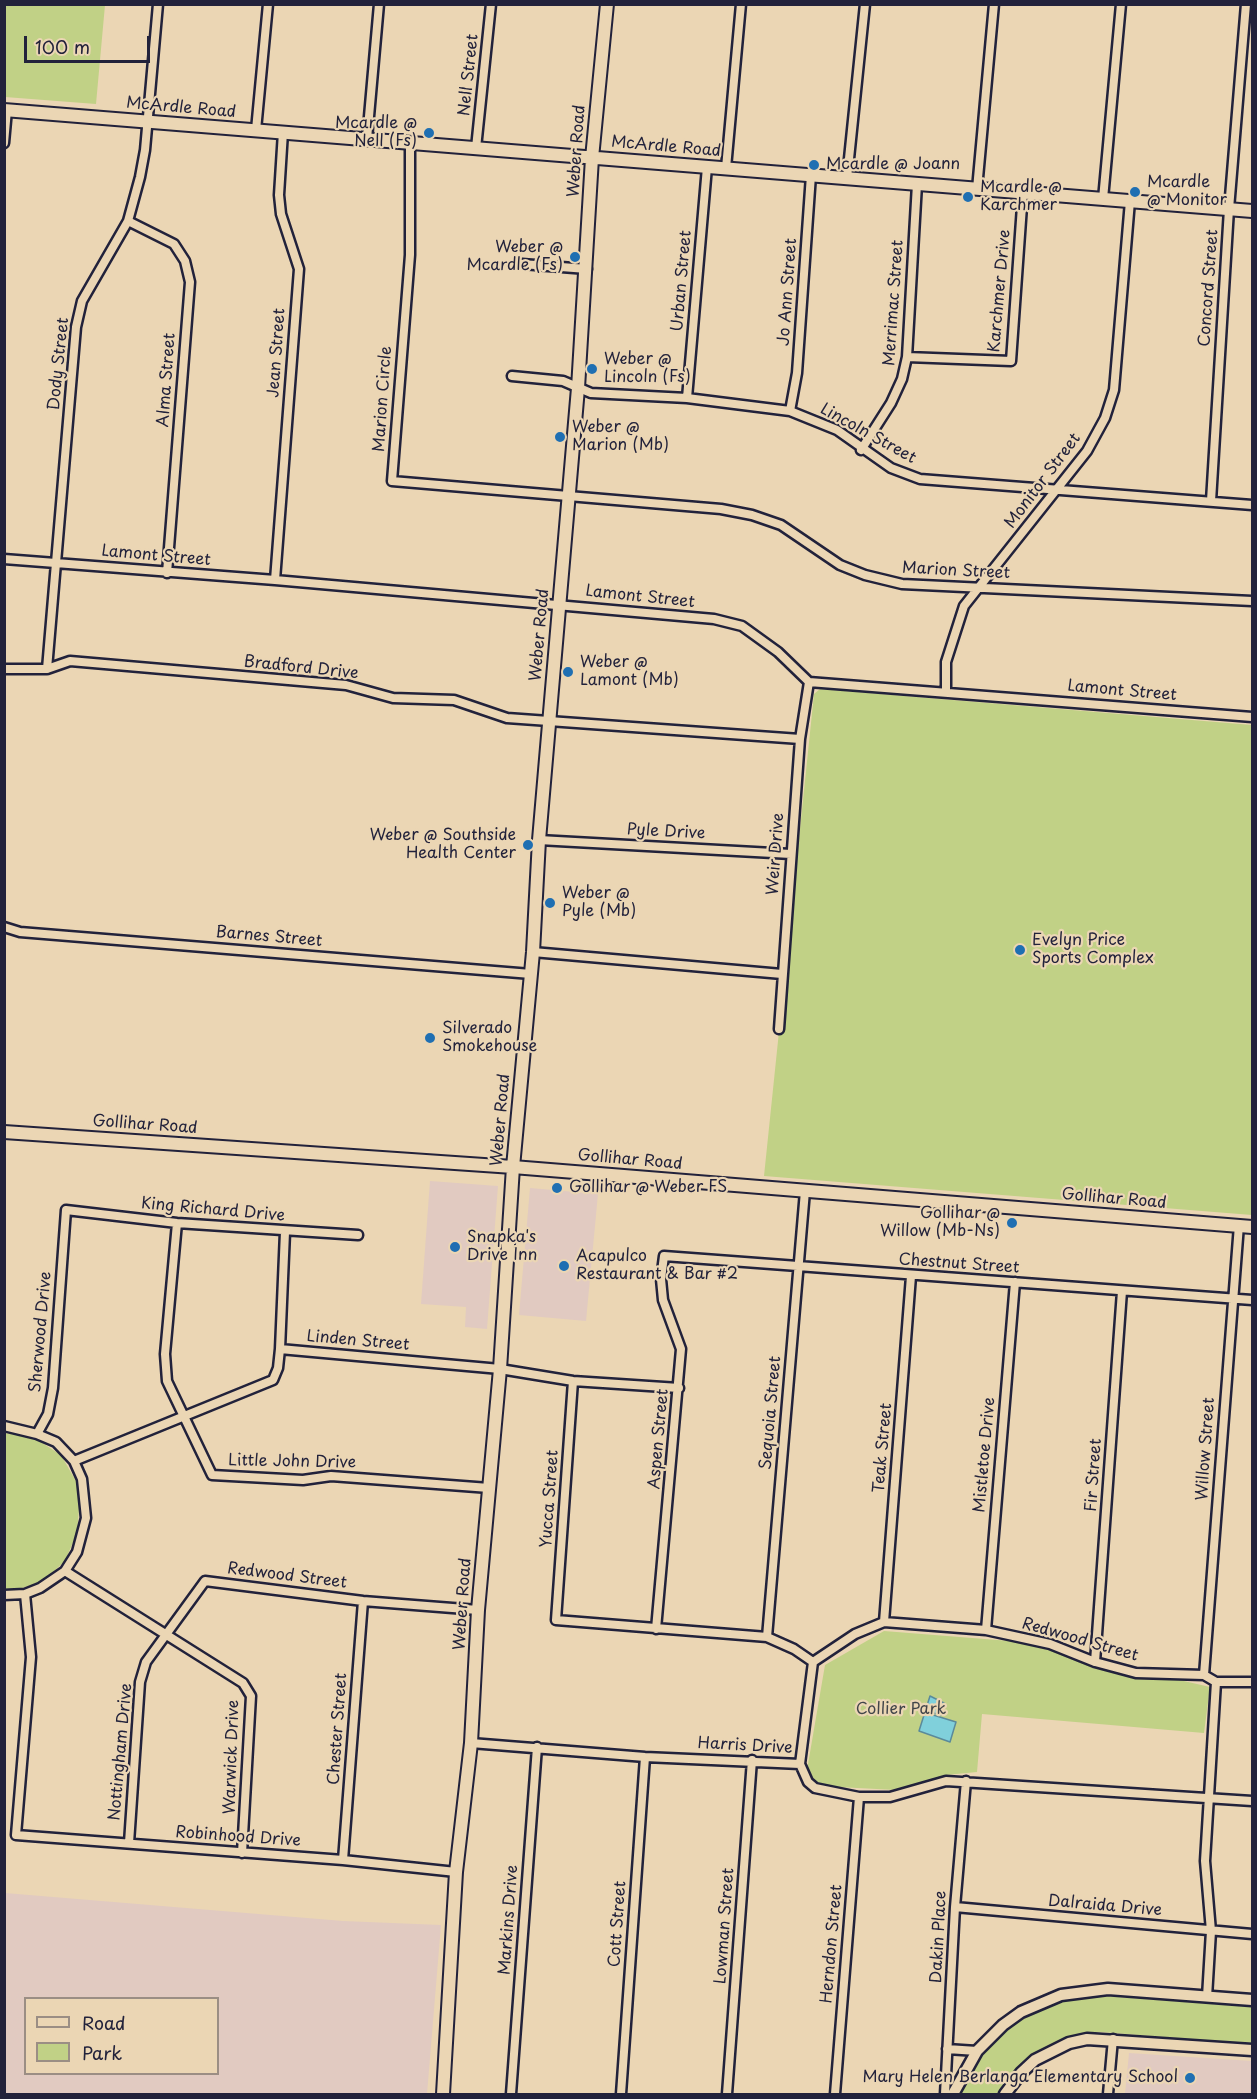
<!DOCTYPE html>
<style>
body{margin:0}
#map{position:relative;width:1257px;height:2099px;overflow:hidden;background:#ebd6b4;font-family:"Playpen Sans",sans-serif}
canvas{display:block}
.frame{position:absolute;inset:0;border:6px solid #22223b;pointer-events:none}
.legend{position:absolute;left:24px;top:1997px;width:195px;height:78px;box-sizing:border-box;background:#ebd6b4;border:2px solid #9b8e84;margin:0;padding:8px 10px;list-style:none;font-size:18px;color:#22223b}
.legend li{display:flex;align-items:center;gap:12px;height:30px}
.legend b{width:30px;border:2px solid #9b8e84}
.scale{position:absolute;left:24px;top:36px;width:126px;height:27px;box-sizing:border-box;border:3px solid #22223b;border-top:0;padding-left:8px;font-size:18px;line-height:21px;white-space:nowrap;color:#22223b;-webkit-text-stroke:4px #ebd6b4;paint-order:stroke}
</style>
<div id="map">
<canvas width="1257" height="2099"></canvas>
<div class="frame"></div>
<ul class="legend">
<li><b style="height:8px;background:#ebd6b4"></b>Road</li>
<li><b style="height:16px;background:#c1d186"></b>Park</li>
</ul>
<div class="scale">100 m</div>
</div>
<script>
const c = document.querySelector('canvas').getContext('2d');
c.lineJoin = 'round';
function fillPath(path, color) { c.fillStyle = color; c.fill(path, 'evenodd'); }
const toPath = rows => new Path2D(rows.map(r => 'M' + r).join(''));
function trace(path, color, width, dash) { c.strokeStyle = color; c.lineWidth = width; c.lineCap = dash ? 'butt' : 'round'; c.setLineDash(dash || []); c.stroke(path); }
function write(font, color, halo, rows, align = 'center') {
  c.font = font + ' "Playpen Sans",sans-serif'; c.lineWidth = 4.5; c.setLineDash([]); c.textBaseline = 'middle'; c.strokeStyle = halo; c.fillStyle = color; for (const [text, x, y, turn = 0] of rows) {
    c.save(); c.translate(x, y); c.rotate((+turn || 0) * Math.PI / 180); c.textAlign = isNaN(turn) ? turn : align; if (halo) c.strokeText(text, 0, 0); c.fillText(text, 0, 0); c.restore();
  }
}
const built = toPath([
 [430,1181,498,1186,487,1329,465,1327,466,1307,421,1304],
 [530,1188,598,1194,586,1321,519,1315],
 [5,1893,343,1921,441,1925,427,2094,5,2094],
 [26,1998,218,1998,218,2074,26,2074],
 [1129,2053,1252,2061,1252,2094,1125,2094]
]);
const green = toPath([
 [4,5,105,5,96,104,5,97],
 [820,689,1252,725,1252,1215,764,1176,814,694],
 [4,1433,33,1437,61,1455,77,1483,80,1497,77,1533,65,1561,43,1581,16,1590,5,1590],
 [884,1631,1010,1641,1210,1687,1204,1733,982,1714,977,1772,946,1775,896,1790,819,1786,807,1770,825,1665],
 [1104,1996,1252,2007,1252,2044,1101,2032,1086,2034,1067,2039,1034,2056,1021,2066,1000,2094,958,2094,976,2062,989,2046,1020,2020,1062,2002]
]);
const water = toPath([
 [930,1696,944,1703,941,1715,930,1712,930,1714,956,1722,950,1742,919,1731,930,1696]
]);
const minor = toPath([
 [256,130,268,4],
 [367,139,379,4],
 [4,143,7,110],
 [410,143,410,255,392,481,721,509,752,515,781,525,840,565,865,575,902,584,1252,601],
 [476,148,491,4],
 [726,168,741,4],
 [847,178,865,4],
 [977,189,994,4],
 [1103,199,1121,4],
 [128,221,174,244,185,261,190,282,167,573],
 [522,264,587,269],
 [907,357,1011,361,1023,192],
 [512,376,563,381,591,393,687,398,790,411,837,430,891,468,920,479,1252,505],
 [687,398,707,167],
 [790,411,797,373,811,175],
 [861,450,891,403,902,379,907,357,917,184],
 [1211,501,1229,209,1246,4],
 [4,559,275,580,714,619,742,626,778,652,809,682,1252,717],
 [275,580,299,269,281,214,279,195,283,132],
 [4,669,47,669,70,661,346,685,393,698,454,700,507,718,800,739],
 [47,669,76,327,82,301,128,221,140,177,145,150,158,4],
 [946,691,946,662,964,606,1087,451,1105,418,1114,390,1130,201],
 [539,840,791,854],
 [4,927,20,932,531,974],
 [533,952,782,974],
 [779,1029,800,739,809,682],
 [177,1223,165,1354,167,1381,212,1475,303,1480,331,1476,489,1488],
 [358,1235,177,1223,66,1210,53,1388,48,1414,37,1434,56,1442,74,1461,82,1479,86,1518,77,1552,65,1571,40,1588,25,1594,31,1657,16,1835,343,1860,456,1872],
 [280,1349,500,1369,573,1381,679,1388],
 [573,1381,556,1620,767,1637,794,1649,813,1662,855,1634,884,1622,986,1630,1050,1644,1095,1662,1136,1673,1204,1675,1216,1682,1252,1682],
 [4,1426,37,1434],
 [74,1461,273,1380,278,1368,280,1349,285,1232],
 [65,1571,243,1683,251,1696,242,1853],
 [4,1595,25,1594],
 [884,1622,911,1276],
 [656,1629,681,1349,663,1300,661,1279,664,1256,1252,1300],
 [986,1630,1015,1282],
 [767,1637,805,1191],
 [1095,1662,1122,1291],
 [1204,1675,1239,1225],
 [471,1743,645,1757,800,1764,808,1782,815,1788,859,1797,890,1797,946,1781,1252,1801],
 [800,1764,813,1662],
 [129,1843,140,1682,146,1662,205,1581,363,1601,478,1610],
 [343,1860,363,1601],
 [955,1907,1252,1934],
 [1207,1997,1211,1931,1205,1861,1216,1682],
 [947,2049,977,2051],
 [511,2094,537,1747],
 [621,2094,645,1757],
 [727,2094,752,1760],
 [835,2094,859,1797],
 [945,2094,955,1907,966,1781],
 [1108,2094,1113,2039]
]);
const tertiary = toPath([
 [953,2094,977,2051,1003,2025,1021,2012,1061,1995,1108,1989,1252,2000],
 [1005,2094,1021,2073,1035,2060,1069,2043,1087,2039,1252,2050]
]);
const secondary = toPath([
 [4,110,1252,211],
 [4,1132,513,1167,1252,1227],
 [443,2094,456,1872,471,1743,478,1610,500,1369,513,1167,533,952,539,840,578,388,592,158,607,4]
]);
const markers = [
 [429,133,6,"#1f6fb2"],
 [814,165,6,"#1f6fb2"],
 [1135,192,6,"#1f6fb2"],
 [968,197,6,"#1f6fb2"],
 [575,257,6,"#1f6fb2"],
 [592,369,6,"#1f6fb2"],
 [560,437,6,"#1f6fb2"],
 [568,672,6,"#1f6fb2"],
 [528,845,6,"#1f6fb2"],
 [550,903,6,"#1f6fb2"],
 [1020,950,6,"#1f6fb2"],
 [430,1038,6,"#1f6fb2"],
 [557,1188,6,"#1f6fb2"],
 [1012,1223,6,"#1f6fb2"],
 [455,1247,6,"#1f6fb2"],
 [564,1266,6,"#1f6fb2"],
 [1190,2078,6,"#1f6fb2"]
];
const streetNames = [
 ["Nell Street",469,75,-84],
 ["McArdle Road",181,108,5],
 ["McArdle Road",666,147,5],
 ["Weber Road",577,151,-86],
 ["Urban Street",682,281,-85],
 ["Concord Street",1209,288,-86],
 ["Karchmer Drive",1000,291,-85],
 ["Jo Ann Street",788,292,-86],
 ["Merrimac Street",894,303,-86],
 ["Jean Street",277,353,-86],
 ["Dody Street",59,364,-84],
 ["Alma Street",167,380,-86],
 ["Marion Circle",383,399,-86],
 ["Lincoln Street",868,434,29],
 ["Monitor Street",1043,481,-53],
 ["Lamont Street",156,556,5],
 ["Marion Street",956,571,3],
 ["Lamont Street",640,597,6],
 ["Weber Road",540,635,-85],
 ["Bradford Drive",301,668,6],
 ["Lamont Street",1122,691,5],
 ["Pyle Drive",666,832,3],
 ["Weir Drive",776,854,-86],
 ["Barnes Street",269,937,5],
 ["Weber Road",501,1120,-85],
 ["Gollihar Road",145,1125,4],
 ["Gollihar Road",630,1160,5],
 ["Gollihar Road",1114,1199,5],
 ["King Richard Drive",213,1210,5],
 ["Chestnut Street",959,1264,4],
 ["Sherwood Drive",41,1332,-85],
 ["Linden Street",358,1341,5],
 ["Sequoia Street",771,1413,-85],
 ["Aspen Street",659,1439,-85],
 ["Teak Street",883,1448,-85],
 ["Willow Street",1206,1449,-86],
 ["Mistletoe Drive",985,1455,-85],
 ["Little John Drive",292,1462,1],
 ["Fir Street",1094,1475,-86],
 ["Yucca Street",550,1499,-86],
 ["Redwood Street",287,1576,7],
 ["Weber Road",463,1604,-86],
 ["Redwood Street",1080,1640,16],
 ["Chester Street",338,1729,-86],
 ["Harris Drive",745,1746,3],
 ["Nottingham Drive",121,1752,-85],
 ["Warwick Drive",232,1757,-88],
 ["Robinhood Drive",238,1837,4],
 ["Dalraida Drive",1105,1906,5],
 ["Markins Drive",509,1920,-86],
 ["Cott Street",618,1924,-86],
 ["Lowman Street",725,1926,-86],
 ["Dakin Place",939,1937,-87],
 ["Herndon Street",832,1944,-85]
];
const poiNames = [
 ["Mcardle @",417,124,"right"],
 ["Nell (Fs)",417,142,"right"],
 ["Mcardle @ Joann",826,165],
 ["Mcardle",1147,183],
 ["@ Monitor",1147,201],
 ["Mcardle @",980,188],
 ["Karchmer",980,206],
 ["Weber @",563,248,"right"],
 ["Mcardle (Fs)",563,266,"right"],
 ["Weber @",604,360],
 ["Lincoln (Fs)",604,378],
 ["Weber @",572,428],
 ["Marion (Mb)",572,446],
 ["Weber @",580,663],
 ["Lamont (Mb)",580,681],
 ["Weber @ Southside",516,836,"right"],
 ["Health Center",516,854,"right"],
 ["Weber @",562,894],
 ["Pyle (Mb)",562,912],
 ["Evelyn Price",1032,941],
 ["Sports Complex",1032,959],
 ["Silverado",442,1029],
 ["Smokehouse",442,1047],
 ["Gollihar @ Weber FS",569,1188],
 ["Gollihar @",1000,1214,"right"],
 ["Willow (Mb-Ns)",1000,1232,"right"],
 ["Snapka's",467,1238],
 ["Drive Inn",467,1256],
 ["Acapulco",576,1257],
 ["Restaurant & Bar #2",576,1275],
 ["Mary Helen Berlanga Elementary School",1178,2078,"right"]
];
const parkNames = [
 ["Collier Park",901,1710]
];
fillPath(built, '#e1cac1');
fillPath(green, '#c1d186');
fillPath(water, '#80d0db');
trace(water, '#5a8a9b', 1.5);
trace(minor, '#22223b', 13);
trace(tertiary, '#22223b', 15);
trace(secondary, '#22223b', 16);
trace(minor, '#ebd6b4', 8);
trace(tertiary, '#ebd6b4', 10);
trace(secondary, '#ebd6b4', 12);
for (const [x, y, r, color] of markers) { const dot = new Path2D(); dot.arc(x, y, r, 0, 2 * Math.PI); c.fillStyle = color; c.fill(dot); trace(dot, '#ebd6b4', 2); }
write('16px', '#22223b', '#ebd6b4', streetNames);
write('16px', '#22223b', '#ebd6b4', poiNames, 'left');
write('16px', '#42454a', '#ebd6b4', parkNames);
</script>
